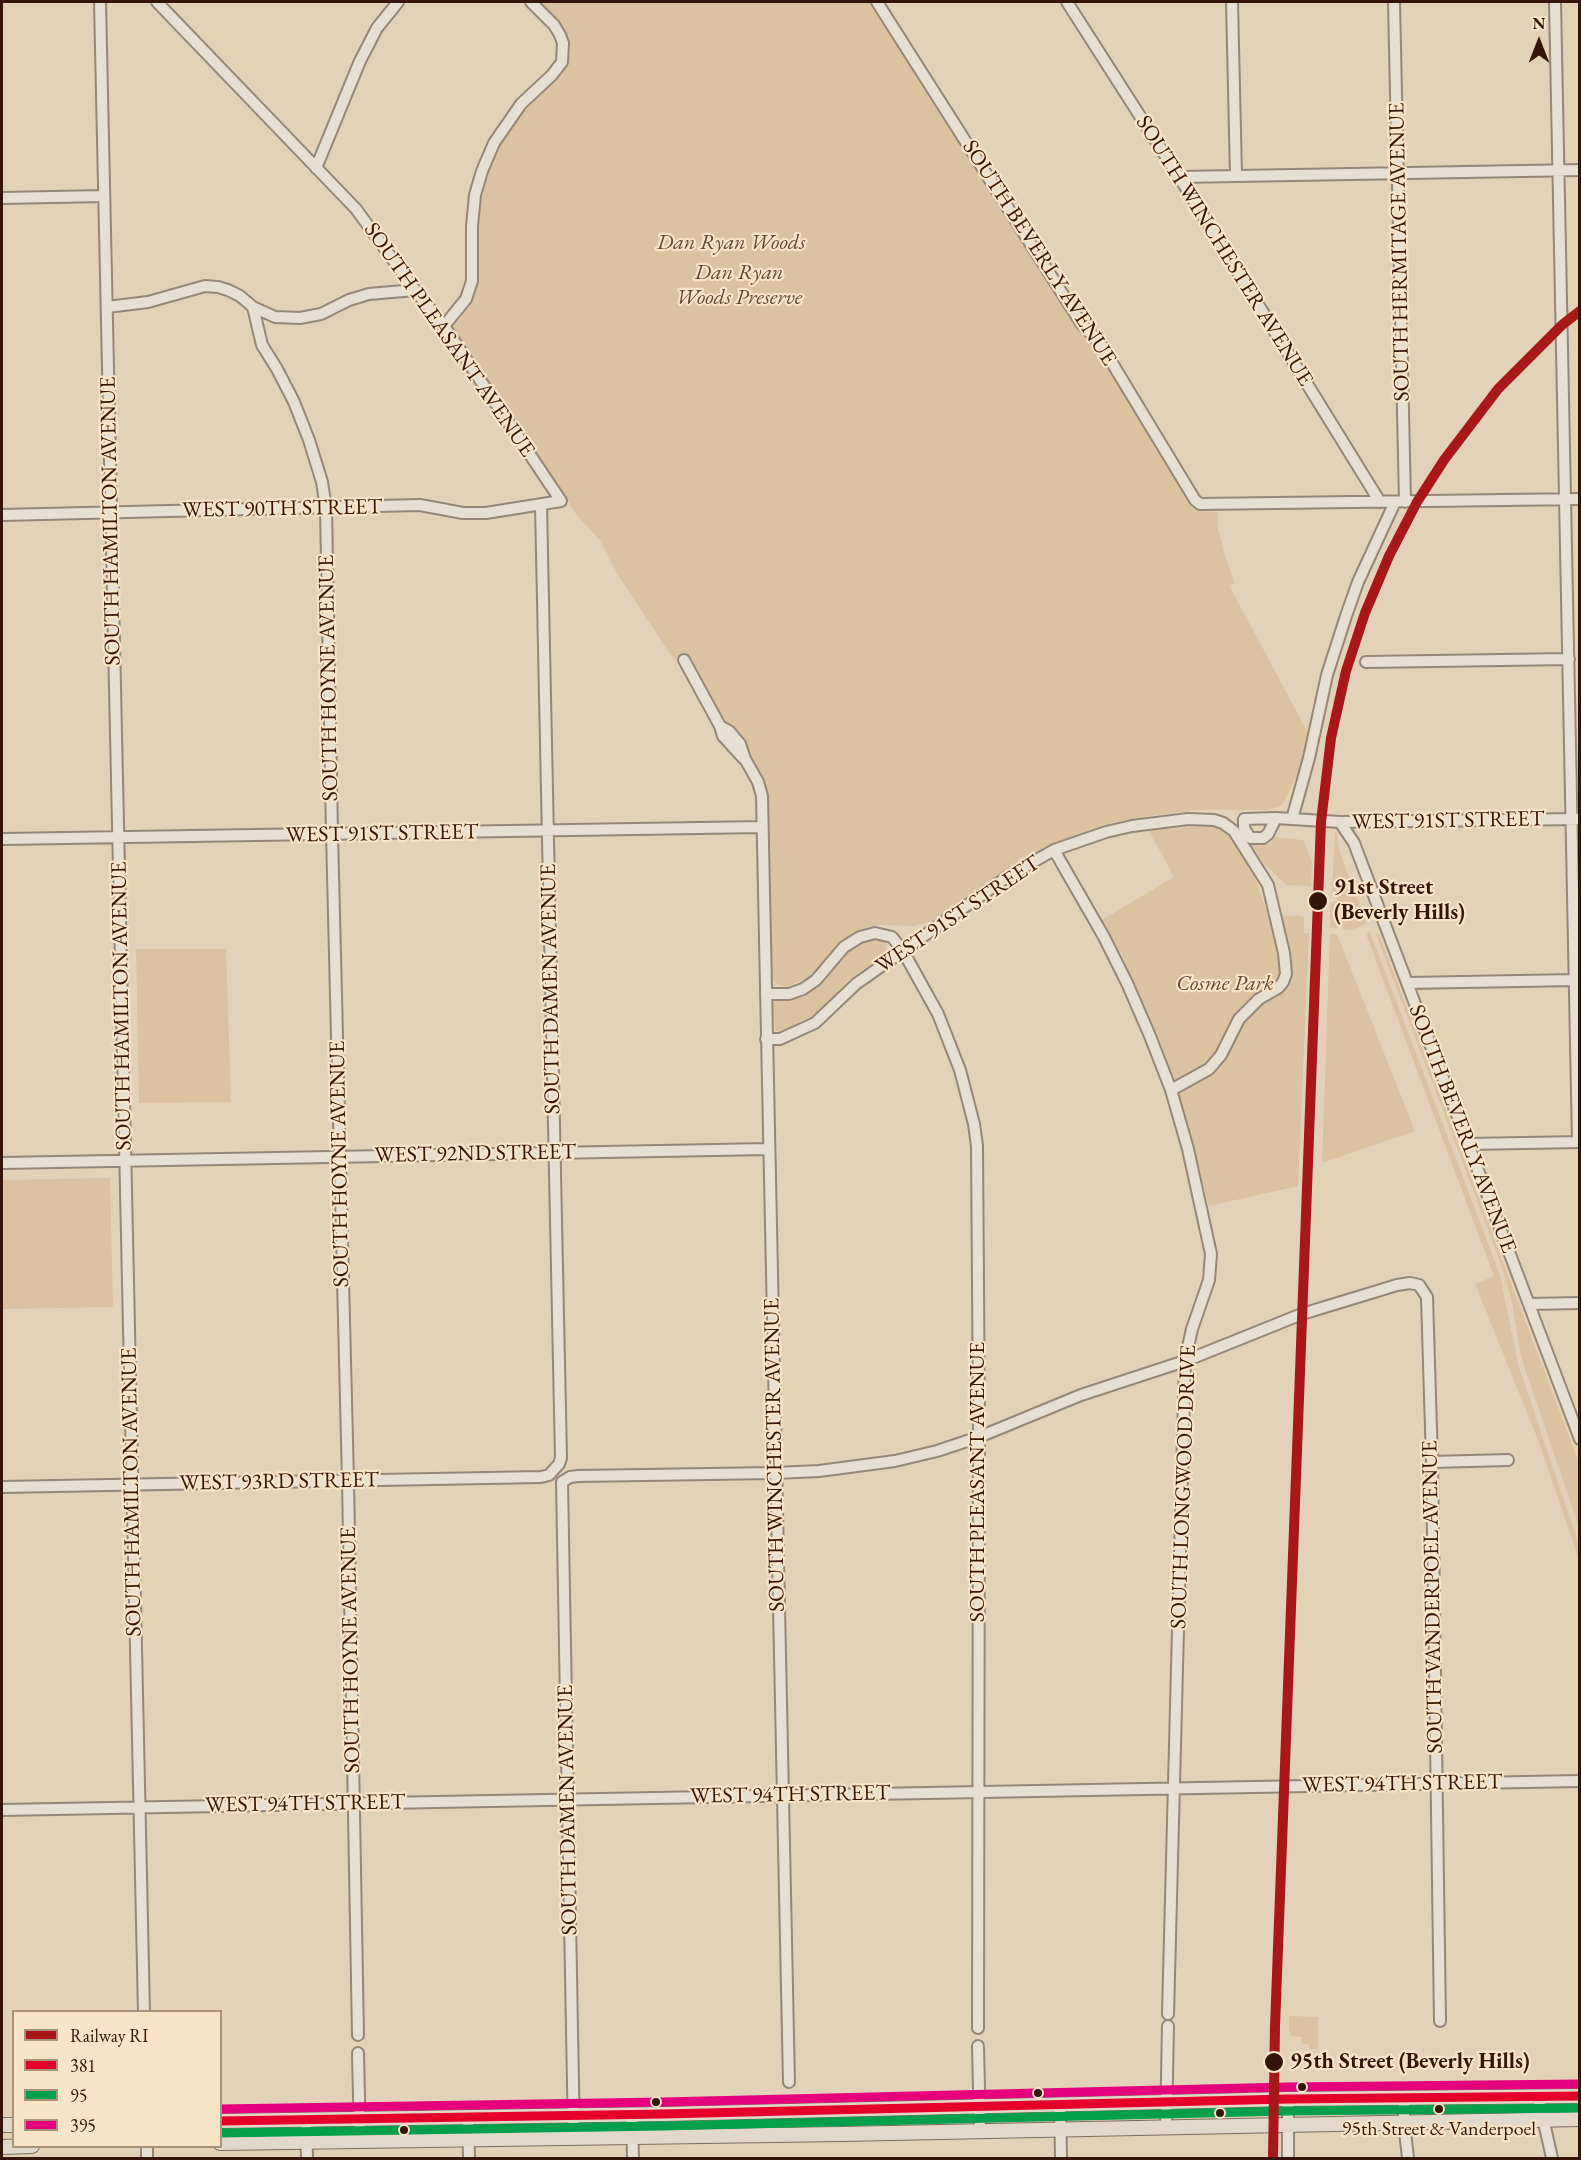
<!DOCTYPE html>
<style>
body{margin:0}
#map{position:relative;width:1581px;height:2160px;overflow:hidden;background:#e4d2b8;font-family:"EB Garamond",serif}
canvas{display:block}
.frame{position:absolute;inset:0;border:3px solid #351509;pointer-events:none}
.legend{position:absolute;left:12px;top:2010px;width:210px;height:138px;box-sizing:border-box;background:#f8e4c6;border:2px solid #aa917a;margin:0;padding:8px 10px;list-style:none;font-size:18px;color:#351509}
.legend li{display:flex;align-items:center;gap:12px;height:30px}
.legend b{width:30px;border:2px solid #aa917a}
.north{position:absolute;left:1509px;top:12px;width:60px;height:60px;-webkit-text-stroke:4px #f8e4c6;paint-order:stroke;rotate:0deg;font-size:16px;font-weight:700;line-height:24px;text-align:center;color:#351509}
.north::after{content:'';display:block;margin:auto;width:21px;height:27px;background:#351509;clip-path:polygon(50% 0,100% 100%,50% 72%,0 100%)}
</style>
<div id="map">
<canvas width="1581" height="2160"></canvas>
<div class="frame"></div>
<ul class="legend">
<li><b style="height:8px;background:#a81818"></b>Railway RI</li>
<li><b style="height:8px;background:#e4002b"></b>381</li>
<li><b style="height:8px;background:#039f4d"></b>95</li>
<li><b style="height:8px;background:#e5007d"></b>395</li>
</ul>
<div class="north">N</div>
</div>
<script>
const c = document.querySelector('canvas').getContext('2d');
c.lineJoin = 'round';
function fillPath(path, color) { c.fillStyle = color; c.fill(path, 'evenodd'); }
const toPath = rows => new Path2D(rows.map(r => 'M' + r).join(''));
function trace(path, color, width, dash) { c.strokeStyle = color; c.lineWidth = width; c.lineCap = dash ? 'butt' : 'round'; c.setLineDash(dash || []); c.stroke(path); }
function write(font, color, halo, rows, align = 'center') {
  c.font = font + ' "EB Garamond",serif'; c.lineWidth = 4.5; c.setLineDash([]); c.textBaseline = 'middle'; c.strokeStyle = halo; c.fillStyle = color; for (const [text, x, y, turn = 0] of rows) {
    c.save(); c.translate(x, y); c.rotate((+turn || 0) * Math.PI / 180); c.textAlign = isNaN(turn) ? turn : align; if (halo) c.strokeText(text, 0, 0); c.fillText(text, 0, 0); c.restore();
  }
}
const green = toPath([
 [536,2,870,2,1074,324,1100,354,1192,508,1198,511,1218,512,1218,528,1224,553,1235,584,1229,585,1308,733,1301,766,1283,804,1279,807,1267,810,1197,810,1155,815,1110,823,1086,831,1061,841,998,874,935,920,913,926,878,925,860,929,839,942,816,970,807,978,786,987,776,984,772,978,767,798,718,718,687,656,674,660,616,572,600,540,577,516,559,486,454,332,453,327,472,304,474,298,477,285,479,209,486,180,497,149,516,118,566,66,570,53,569,41,565,32],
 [1206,825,1220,826,1231,833,1254,875,1268,915,1302,916,1304,918,1304,933,1309,933,1298,1186,1209,1206,1184,1111,1162,1046,1121,953,1102,920,1174,877,1149,831],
 [1335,832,1337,832,1339,850,1367,924,1351,930,1343,929,1343,926,1338,925,1338,928,1330,928,1331,902,1337,901,1337,891,1332,891],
 [1275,837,1303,840,1312,861,1311,886,1286,885,1264,863,1245,839,1250,843,1260,846,1270,843],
 [1370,932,1500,1275,1518,1364,1579,1545,1579,1559,1538,1440,1475,1284,1494,1276,1366,934],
 [1330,934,1337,934,1415,1131,1322,1163],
 [1376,934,1379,934,1579,1463,1579,1527,1521,1357,1512,1303,1501,1264],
 [878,938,886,943,886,955,849,979,824,1007,808,1018,780,1032,775,1030,773,1003,775,1000,791,999,809,992,831,973,839,961,852,947,861,942],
 [136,949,226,949,231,1102,139,1103],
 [110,1178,113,1307,2,1309,2,1180],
 [1289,2016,1318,2017,1318,2049,1309,2049,1309,2044,1302,2044,1302,2037,1291,2036,1290,2032,1289,2031]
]);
const minor = toPath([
 [100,2,144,2012],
 [877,2,1081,323,1100,343,1195,500,1200,504,1580,499],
 [1067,2,1188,191,1380,502],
 [1232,2,1236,175],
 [1394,2,1405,502],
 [1555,2,1578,1142],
 [316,168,360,61,377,28,398,2],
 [1179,177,1580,170],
 [2,198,104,196],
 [107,307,148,302,205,286,218,287,228,290,240,296,253,307,275,317,300,318,321,314,349,300,369,294,415,290],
 [253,307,262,345,277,369,294,402,309,440,322,482,326,508,332,834,348,1481,358,2035],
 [444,326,466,299,472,281,472,226,475,195,482,171,494,143,521,104,552,75,562,62,563,43,560,35,554,25,531,2],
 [2,515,420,505,463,513,486,513,561,501,444,326,415,290,356,209,157,2],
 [684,660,720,726,723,736,744,759],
 [1366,662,1569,659],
 [720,726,729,731,740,744,745,759,758,782,762,796,789,2082],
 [1276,818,1268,834,1263,838,1250,838,1244,828,1244,819,1276,818,1340,822,1580,819],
 [1292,819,1309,758,1327,675,1346,616,1358,582,1395,502],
 [1340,822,1354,843,1580,1439],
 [2,839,762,827],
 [1054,850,1104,937,1127,983,1150,1036,1171,1090,1188,1149,1211,1254,1209,1280,1192,1329,1185,1361,1168,2014],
 [1407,983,1575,980],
 [766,994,789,994,803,989,816,980,844,947,860,937,875,933,892,937,903,951,938,1014,960,1070,974,1124,977,1146,979,1422,978,2028],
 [766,1039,780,1039,815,1023,856,984,1007,877,1054,850,1106,832,1132,826,1188,819,1214,820,1223,823,1234,831,1268,885,1284,953,1286,974,1283,982,1278,988,1259,999,1239,1019,1221,1055,1209,1069,1171,1090],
 [1468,1144,1580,1142],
 [2,1163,769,1149],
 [1529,1304,1580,1303],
 [1432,1462,1508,1460],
 [2,1487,541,1477,549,1475,559,1464,561,1458,541,505],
 [2,1810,1580,1781],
 [978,2046,980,2131],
 [358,2053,360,2141],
 [1538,2096,1552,2158],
 [1404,2098,1404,2123,1408,2158],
 [1288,2099,1288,2158],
 [1060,2105,1061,2158],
 [632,2114,633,2158],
 [468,2117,469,2158],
 [306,2119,307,2158],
 [1166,2127,1168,2026],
 [574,2138,562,1482,570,1477,578,1476,775,1473,819,1471,895,1461,937,1451,979,1437,1081,1395,1185,1361,1302,1314,1397,1285,1410,1283,1419,1285,1427,1297,1432,1462,1440,2021],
 [147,2146,147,2158]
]);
const major = toPath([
 [220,2121,663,2114,1288,2099,1580,2096],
 [2,2125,14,2125],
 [220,2143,842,2134,1580,2119],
 [2,2147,32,2146]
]);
const bus1 = toPath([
 [220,2121,663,2114,1288,2099,1580,2096]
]);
const bus2 = toPath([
 [220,2133,663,2126,1288,2111,1580,2108]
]);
const bus3 = toPath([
 [220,2109,663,2102,1288,2087,1580,2084]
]);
const rail1 = toPath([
 [1273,2158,1275,2026,1321,822,1331,738,1346,671,1365,613,1389,556,1417,502,1444,460,1498,389,1562,325,1580,311]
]);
const markers = [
 [1318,901,10,"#351509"],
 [1274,2062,10,"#351509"],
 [1302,2087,5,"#351509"],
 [1038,2093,5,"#351509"],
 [656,2102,5,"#351509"],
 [1439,2109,5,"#351509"],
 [1220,2113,5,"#351509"],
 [404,2130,5,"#351509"]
];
const busNames = [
 ["95th Street & Vanderpoel",1439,2130]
];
const parkNames = [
 ["Dan Ryan Woods",731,243],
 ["Dan Ryan",739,273],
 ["Woods Preserve",739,298],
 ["Cosme Park",1225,984]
];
const streetNames = [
 ["SOUTH WINCHESTER AVENUE",1224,251,58],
 ["SOUTH HERMITAGE AVENUE",1400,252,-91],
 ["SOUTH BEVERLY AVENUE",1039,253,57],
 ["SOUTH PLEASANT AVENUE",449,340,55],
 ["WEST 90TH STREET",282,509,-1],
 ["SOUTH HAMILTON AVENUE",111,521,-91],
 ["SOUTH HOYNE AVENUE",329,678,-91],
 ["WEST 91ST STREET",1448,821,-1],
 ["WEST 91ST STREET",382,834,-1],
 ["WEST 91ST STREET",958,915,-34],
 ["SOUTH DAMEN AVENUE",551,989,-91],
 ["SOUTH HAMILTON AVENUE",122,1006,-91],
 ["SOUTH BEVERLY AVENUE",1462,1129,69],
 ["WEST 92ND STREET",475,1154,-1],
 ["SOUTH HOYNE AVENUE",340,1164,-91],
 ["SOUTH WINCHESTER AVENUE",775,1455,-91],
 ["WEST 93RD STREET",279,1482,-1],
 ["SOUTH PLEASANT AVENUE",978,1482,-90],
 ["SOUTH LONGWOOD DRIVE",1184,1487,-88],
 ["SOUTH HAMILTON AVENUE",132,1492,-91],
 ["SOUTH VANDERPOEL AVENUE",1433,1597,-91],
 ["SOUTH HOYNE AVENUE",351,1650,-91],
 ["WEST 94TH STREET",1402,1784,-1],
 ["WEST 94TH STREET",790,1795,-1],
 ["WEST 94TH STREET",305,1804,-1],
 ["SOUTH DAMEN AVENUE",568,1810,-91]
];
const stopNames = [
 ["91st Street",1334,888],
 ["(Beverly Hills)",1334,913],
 ["95th Street (Beverly Hills)",1290,2062]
];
fillPath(green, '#dbc2a0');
trace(minor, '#958777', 14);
trace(major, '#7c6e5f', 16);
trace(minor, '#e7dfd2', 10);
trace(major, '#e3d9cb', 14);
trace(bus1, '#e4002b', 9);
trace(bus2, '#039f4d', 9);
trace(bus3, '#e5007d', 9);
trace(rail1, '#a81818', 10);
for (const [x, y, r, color] of markers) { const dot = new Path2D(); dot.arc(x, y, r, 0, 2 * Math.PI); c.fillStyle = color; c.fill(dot); trace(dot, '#f8e4c6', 2); }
write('20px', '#351509', '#f8e4c6', busNames);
write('italic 22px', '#654530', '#f8e4c6', parkNames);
write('22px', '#351509', '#f8e4c6', streetNames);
write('bold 22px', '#351509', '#f8e4c6', stopNames, 'left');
</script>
